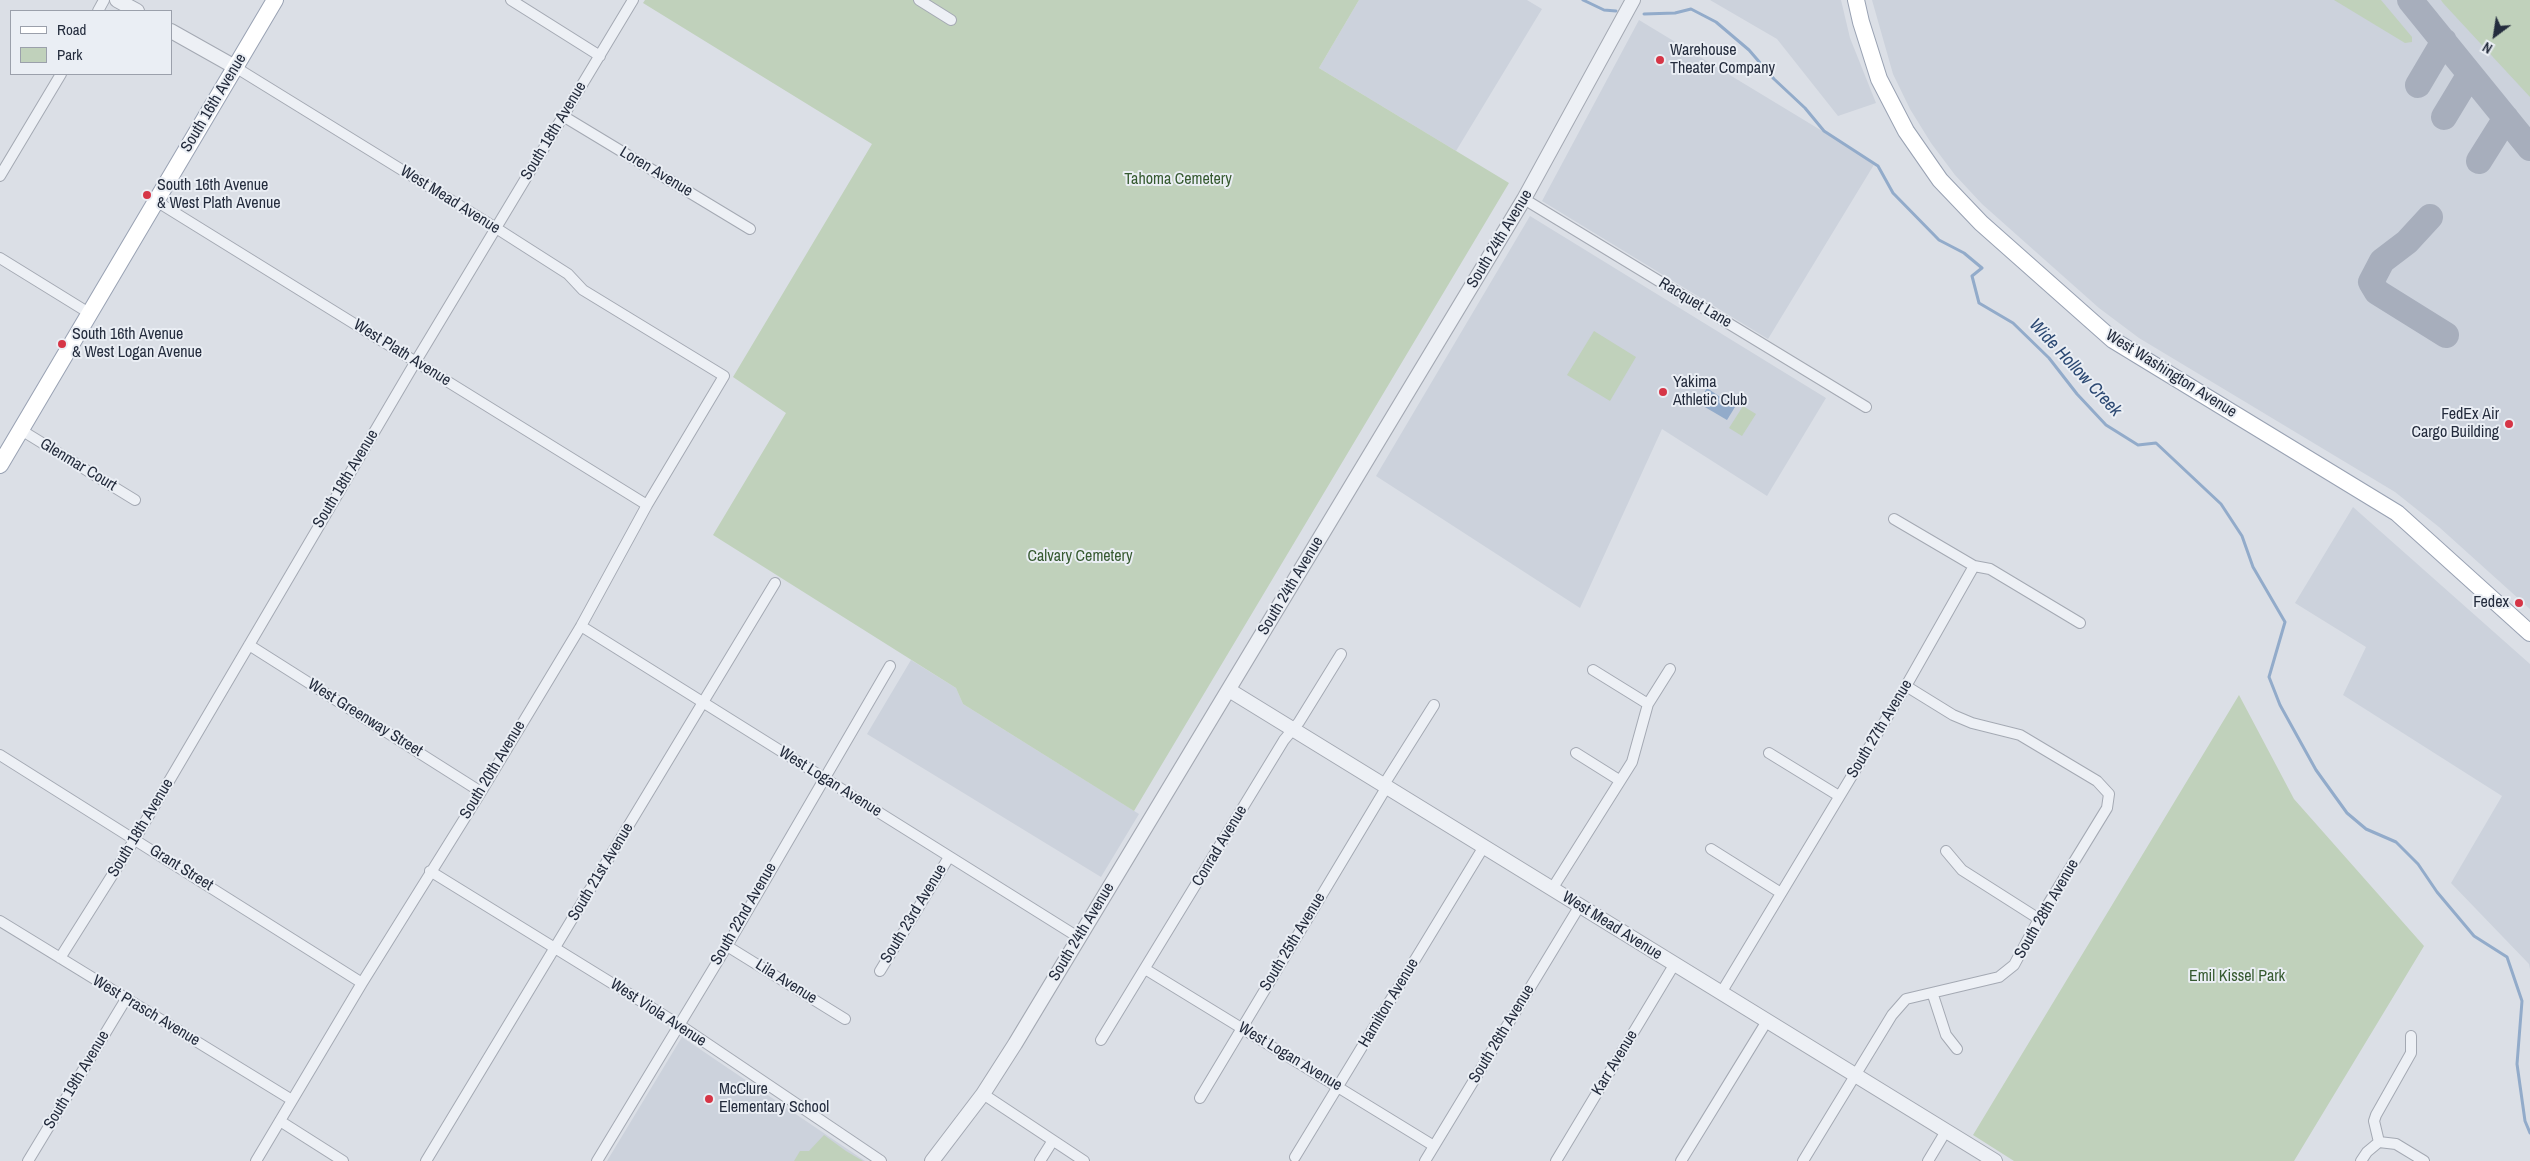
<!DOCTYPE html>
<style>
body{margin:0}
#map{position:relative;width:2530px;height:1161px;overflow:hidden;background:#dbdfe6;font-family:"Archivo Narrow",sans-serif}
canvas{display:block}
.legend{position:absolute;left:10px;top:10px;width:162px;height:65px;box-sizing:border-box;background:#eaeef4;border:1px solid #9ba0ab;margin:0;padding:6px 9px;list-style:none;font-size:15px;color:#242c3d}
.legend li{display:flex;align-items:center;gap:10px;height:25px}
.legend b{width:25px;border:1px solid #9ba0ab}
.north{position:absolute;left:2470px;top:10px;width:50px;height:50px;-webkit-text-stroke:4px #eaeef4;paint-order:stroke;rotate:211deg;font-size:14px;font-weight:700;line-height:20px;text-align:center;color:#242c3d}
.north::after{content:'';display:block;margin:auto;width:18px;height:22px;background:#242c3d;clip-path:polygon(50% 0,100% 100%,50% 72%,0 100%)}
</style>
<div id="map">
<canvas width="2530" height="1161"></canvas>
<ul class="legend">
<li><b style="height:6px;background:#fff"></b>Road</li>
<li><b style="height:14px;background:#c0d1bb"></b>Park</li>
</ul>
<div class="north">N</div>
</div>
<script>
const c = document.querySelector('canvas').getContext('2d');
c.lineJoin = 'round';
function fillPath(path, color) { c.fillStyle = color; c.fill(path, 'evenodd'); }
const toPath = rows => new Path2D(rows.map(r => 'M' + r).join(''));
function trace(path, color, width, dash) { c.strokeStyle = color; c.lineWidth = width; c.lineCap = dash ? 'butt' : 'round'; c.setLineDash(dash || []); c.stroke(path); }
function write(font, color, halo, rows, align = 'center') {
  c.font = font + ' "Archivo Narrow",sans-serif'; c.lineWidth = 4; c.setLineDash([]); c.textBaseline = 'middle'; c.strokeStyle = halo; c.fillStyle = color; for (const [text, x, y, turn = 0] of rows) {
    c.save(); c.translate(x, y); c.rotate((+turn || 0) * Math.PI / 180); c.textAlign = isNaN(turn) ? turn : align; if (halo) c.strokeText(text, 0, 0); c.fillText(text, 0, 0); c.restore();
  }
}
const built = toPath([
 [1359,0,1527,0,1542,9,1456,151,1319,68],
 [1710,0,1841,0,1850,38,1876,103,1838,116,1777,39],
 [1872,0,2530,0,2530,609,2439,527,2395,492,2139,338,2099,308,1982,204,1955,175,1931,143,1910,109,1893,74],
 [1639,20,1875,163,1768,339,1542,201],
 [1530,216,1826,398,1767,496,1662,429,1580,608,1376,476],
 [2353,507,2530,664,2530,969,2529,964,2451,883,2502,796,2343,695,2366,647,2295,603],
 [911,660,956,688,963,704,1139,814,1101,877,867,734],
 [682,1037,865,1161,607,1161]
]);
const green = toPath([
 [645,0,1359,0,1319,68,1509,183,1134,811,963,704,956,688,713,535,786,413,733,377,872,144,643,3],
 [2334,0,2381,0,2412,37,2412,42,2405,43],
 [2441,0,2530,0,2530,97,2443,3],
 [1594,331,1636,357,1610,401,1567,375],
 [1743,406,1756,414,1742,436,1729,428],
 [2239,695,2294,799,2424,946,2294,1161,2014,1161,1973,1135],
 [824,1135,846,1151,863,1161,794,1161,800,1151,809,1151]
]);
const water = toPath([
 [1707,388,1735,407,1727,420,1698,403]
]);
const stream = toPath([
 [1583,0,1604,10,1616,11],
 [1644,14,1675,13,1691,9,1716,22,1749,50,1774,79,1805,108,1824,131,1878,166,1893,193,1939,240,1964,253,1982,268,1972,276,1979,303,2013,323,2049,358,2077,394,2106,425,2138,445,2156,443,2221,504,2242,536,2253,567,2285,622,2269,677,2280,705,2316,770,2347,813,2366,829,2396,842,2418,864,2437,892,2474,936,2507,957,2522,1001,2517,1064,2525,1121,2530,1133]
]);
const taxiway = toPath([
 [2410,0,2530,148],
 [2418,85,2444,41],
 [2444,117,2470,74],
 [2479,161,2506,118],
 [2430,217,2407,242,2382,261,2371,282,2377,292,2446,335]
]);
const minor = toPath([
 [511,0,600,56],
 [919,0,951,20],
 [98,11,104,0],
 [235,67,496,228,568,274,583,290,724,376,647,505,581,626,481,792,362,983,256,1161],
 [563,116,750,229],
 [0,176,61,74],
 [1524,199,1866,407],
 [156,201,647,505],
 [0,258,89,313],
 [21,430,135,500],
 [1894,519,1974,566],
 [581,626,1078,937],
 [249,645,481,792],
 [1593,670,1648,704],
 [1576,753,1619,780],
 [1769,753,1839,796],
 [0,755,362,983],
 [1383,786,1434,705],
 [1711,849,1781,893],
 [1946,851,1962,870,2039,919],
 [430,871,678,1024,881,1161],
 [1552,889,1632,762,1648,704,1670,669],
 [0,921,292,1100],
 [727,946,845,1019],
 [60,958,135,839,416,361,633,0],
 [1145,969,1434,1146],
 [880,971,949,857],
 [1721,993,1906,686,1974,566,1990,569,2080,623],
 [1933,995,1946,1035,1957,1049],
 [1101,1040,1284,740,1299,722,1341,654],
 [983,1094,1084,1161],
 [1200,1098,1386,788],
 [280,1121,343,1161],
 [2379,1142,2396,1144,2424,1161],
 [1295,1157,1483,848],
 [28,1161,126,999],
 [426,1161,775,583],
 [597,1161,727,946,890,666],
 [1040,1161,1052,1142],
 [1425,1161,1579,907],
 [1556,1161,1674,965],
 [1681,1161,1767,1021],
 [1803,1161,1892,1015,1906,999,1999,977,2014,965,2039,919,2107,808,2109,794,2097,781,2020,735,1972,723,1953,715,1906,686],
 [1928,1161,1946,1131],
 [2361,1161,2367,1152,2379,1142,2374,1121,2376,1115,2411,1053,2411,1036]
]);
const tertiary = toPath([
 [117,0,137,11],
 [171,31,235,67],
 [1229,690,1995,1161],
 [932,1161,983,1094,1015,1044,1524,199,1633,0]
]);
const primary = toPath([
 [1856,0,1861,22,1879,79,1906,131,1940,180,1981,223,2113,340,2397,513,2530,633],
 [0,465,275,0]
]);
const markers = [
 [1660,60,5,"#d63546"],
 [147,195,5,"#d63546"],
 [62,344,5,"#d63546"],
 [1663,392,5,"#d63546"],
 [2509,424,5,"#d63546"],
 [2519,603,5,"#d63546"],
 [709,1099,5,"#d63546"]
];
const poiNames = [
 ["Warehouse",1670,51],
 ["Theater Company",1670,69],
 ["South 16th Avenue",157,186],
 ["& West Plath Avenue",157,204],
 ["South 16th Avenue",72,335],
 ["& West Logan Avenue",72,353],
 ["Yakima",1673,383],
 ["Athletic Club",1673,401],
 ["FedEx Air",2499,415,"right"],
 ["Cargo Building",2499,433,"right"],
 ["Fedex",2509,603,"right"],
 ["McClure",719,1090],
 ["Elementary School",719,1108]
];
const streetNames = [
 ["South 16th Avenue",214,103,-59],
 ["South 18th Avenue",554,131,-59],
 ["Loren Avenue",656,172,31],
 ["West Mead Avenue",450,200,32],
 ["South 24th Avenue",1500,239,-59],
 ["Racquet Lane",1695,303,31],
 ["West Plath Avenue",402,353,32],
 ["West Washington Avenue",2171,374,32],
 ["Glenmar Court",78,465,31],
 ["South 18th Avenue",346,479,-59],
 ["South 24th Avenue",1291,586,-59],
 ["West Greenway Street",365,718,32],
 ["South 27th Avenue",1880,729,-59],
 ["South 20th Avenue",493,770,-59],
 ["West Logan Avenue",830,782,32],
 ["South 18th Avenue",141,828,-59],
 ["Conrad Avenue",1220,846,-59],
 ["Grant Street",181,868,32],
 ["South 21st Avenue",601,872,-59],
 ["South 28th Avenue",2047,909,-60],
 ["South 22nd Avenue",744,914,-60],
 ["South 23rd Avenue",914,914,-59],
 ["West Mead Avenue",1612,926,32],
 ["South 24th Avenue",1082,932,-59],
 ["South 25th Avenue",1293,942,-59],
 ["Lila Avenue",786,982,32],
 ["Hamilton Avenue",1389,1003,-59],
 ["West Prasch Avenue",146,1011,31],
 ["West Viola Avenue",658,1013,33],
 ["South 26th Avenue",1502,1034,-59],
 ["West Logan Avenue",1290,1057,31],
 ["Karr Avenue",1615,1063,-59],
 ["South 19th Avenue",77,1080,-59]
];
const parkNames = [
 ["Tahoma Cemetery",1178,180],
 ["Calvary Cemetery",1080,557],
 ["Emil Kissel Park",2237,977]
];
const waterNames = [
 ["Wide Hollow Creek",2075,368,47]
];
fillPath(built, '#ccd2dc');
fillPath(green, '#c0d1bb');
fillPath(water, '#92abca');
trace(stream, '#92abca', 3);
trace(taxiway, '#a7aebc', 26);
trace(minor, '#a4a9b3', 12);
trace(tertiary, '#a4a9b3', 16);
trace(primary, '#99a2b3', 18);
trace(minor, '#edf0f5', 10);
trace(tertiary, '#edf0f5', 14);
trace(primary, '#fff', 16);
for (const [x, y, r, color] of markers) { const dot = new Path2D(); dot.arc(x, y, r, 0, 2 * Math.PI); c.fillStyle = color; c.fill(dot); trace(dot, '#eaeef4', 2); }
write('16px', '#242c3d', '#eaeef4', poiNames, 'left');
write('16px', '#242c3d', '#eaeef4', streetNames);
write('16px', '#365a30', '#eaeef4', parkNames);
write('italic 18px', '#2c4973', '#eaeef4', waterNames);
</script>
